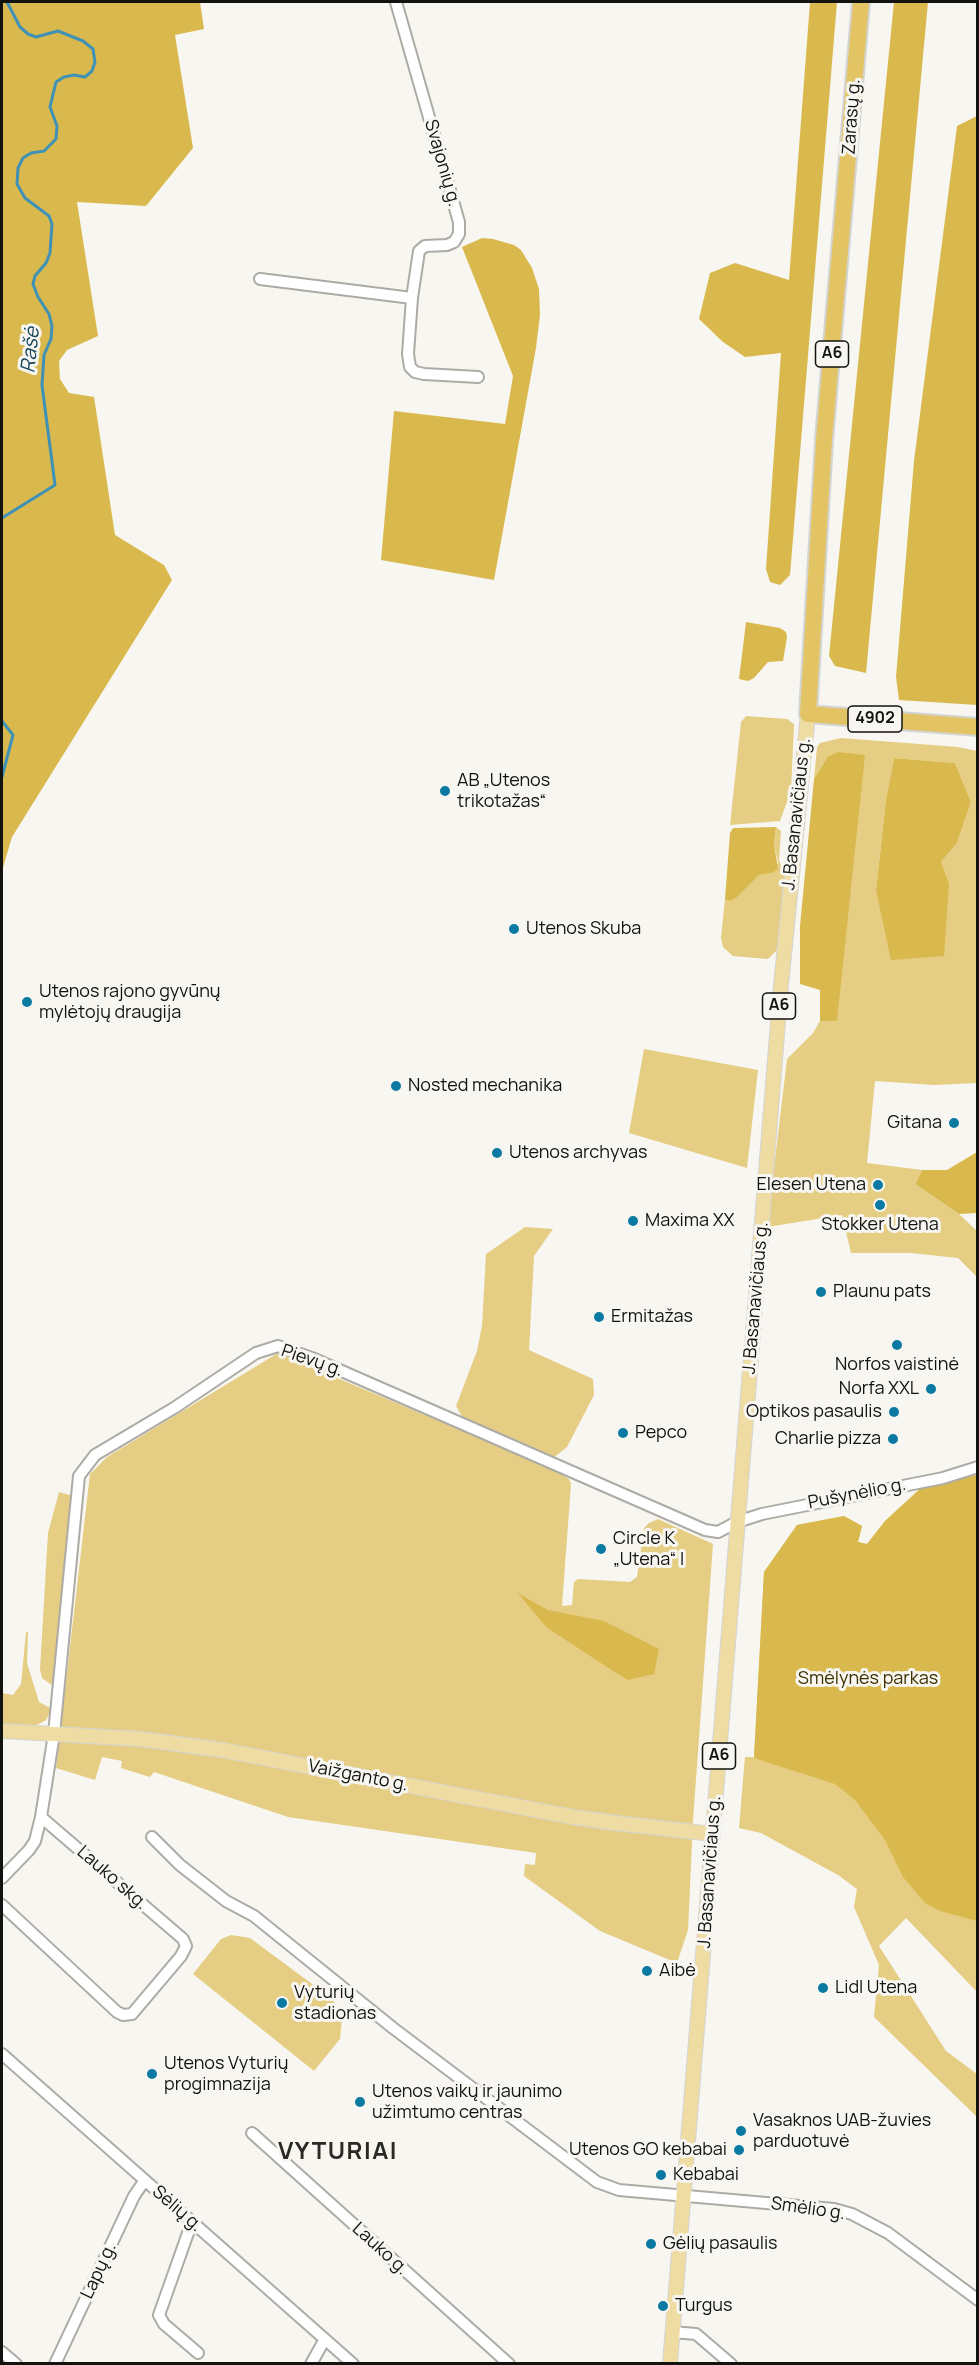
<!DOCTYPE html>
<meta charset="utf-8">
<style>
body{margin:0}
#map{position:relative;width:979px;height:2365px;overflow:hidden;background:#f8f6f0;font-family:Manrope,sans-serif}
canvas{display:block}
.frame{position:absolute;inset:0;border:3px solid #12120f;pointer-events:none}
</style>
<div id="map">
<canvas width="979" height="2365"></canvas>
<div class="frame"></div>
</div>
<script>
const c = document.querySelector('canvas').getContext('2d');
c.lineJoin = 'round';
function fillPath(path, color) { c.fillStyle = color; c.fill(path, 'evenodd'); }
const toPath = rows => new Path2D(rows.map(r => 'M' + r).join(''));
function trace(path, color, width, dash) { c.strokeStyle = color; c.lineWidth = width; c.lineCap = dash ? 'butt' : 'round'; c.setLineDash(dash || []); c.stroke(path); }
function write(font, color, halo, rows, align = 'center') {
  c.font = font + ' Manrope,sans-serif'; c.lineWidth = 6; c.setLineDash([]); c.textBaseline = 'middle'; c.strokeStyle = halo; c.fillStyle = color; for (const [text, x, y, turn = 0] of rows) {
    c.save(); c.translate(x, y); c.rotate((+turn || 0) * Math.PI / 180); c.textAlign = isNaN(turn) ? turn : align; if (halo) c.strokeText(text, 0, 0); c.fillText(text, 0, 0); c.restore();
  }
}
const green = toPath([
 [746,716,787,719,794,724,791,791,780,821,730,825,741,722],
 [841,738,958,747,977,751,977,1083,934,1085,875,1081,867,1163,922,1170,915,1184,959,1214,977,1231,977,1277,958,1258,911,1253,851,1253,842,1215,767,1227,787,1059,813,1033,820,1021,837,1021,837,752,828,756,814,779,817,747,820,743],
 [894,758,955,763,971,802,957,843,941,862,876,889,886,799],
 [776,827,781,831,779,860,785,875,779,948,768,959,733,956,723,947,721,938,725,899,730,900,759,875,772,873,778,863,774,844],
 [644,1049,758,1070,747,1168,629,1133],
 [525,1227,553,1229,534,1256,529,1350,593,1379,594,1395,567,1447,553,1458,463,1418,456,1406,477,1351,482,1326,486,1254],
 [278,1353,555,1470,569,1479,571,1484,562,1606,572,1605,574,1582,578,1579,630,1582,637,1577,644,1528,649,1523,658,1519,713,1544,693,1821,688,1930,677,1963,600,1931,524,1876,525,1864,535,1865,536,1853,288,1817,154,1772,150,1777,121,1768,122,1761,102,1757,95,1780,56,1768,90,1474,107,1457],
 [519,1593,548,1610,546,1627],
 [977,1475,977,1992,906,1918,879,1946,946,2051,977,2074,977,2117,874,2017,879,1965,854,1907,857,1889,838,1875,761,1833,739,1828,745,1757,754,1757,764,1572,797,1525,844,1516,862,1526,858,1542,867,1544,885,1521,921,1488],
 [59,1492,73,1496,56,1688,42,1678,40,1669,48,1533],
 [26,1632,28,1632,27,1663,39,1702,52,1709,46,1720,37,1725,2,1726,2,1693,13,1695,21,1684],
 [231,1935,250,1938,331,1998,338,2008,342,2018,340,2039,314,2071,193,1974,221,1939]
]);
const forest = toPath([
 [2,2,200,2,204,29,175,35,193,148,146,206,77,202,98,336,67,350,59,361,60,379,69,393,94,397,115,535,164,565,172,580,12,837,2,871],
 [810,2,837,2,790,575,780,585,770,582,766,569,781,353,745,357,723,342,699,319,710,273,735,263,789,280],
 [894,2,928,2,866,673,835,666,829,656],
 [977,116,977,705,899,700,896,677,914,461,957,126],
 [482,238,493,239,514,245,521,250,532,268,539,289,540,315,536,348,494,580,381,560,394,411,505,424,513,376,462,247],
 [746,622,780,628,786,632,787,637,783,661,768,662,754,678,748,681,739,679],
 [837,752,865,755,837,1021,820,1021,820,990,800,984,800,926,814,779,828,756],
 [894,758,955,763,971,802,957,843,941,862,949,884,944,956,891,960,876,890,886,799],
 [776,827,774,844,778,869,772,873,759,875,737,897,730,901,725,899,730,833,733,828],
 [977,1152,977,1213,959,1214,915,1184,922,1170,947,1170],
 [977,1475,977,1921,940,1911,925,1903,903,1877,885,1840,855,1800,835,1784,754,1758,764,1572,797,1525,844,1516,862,1526,858,1542,867,1544,885,1521,921,1488],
 [517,1592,548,1610,604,1621,659,1649,654,1674,628,1680,610,1669,546,1627]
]);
const stream = toPath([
 [2,518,55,485,42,385,44,355,51,339,52,326,49,314,38,297,33,284,35,276,46,263,50,253,52,224,49,216,25,198,17,184,18,168,23,158,31,153,44,151,56,139,57,126,50,107,56,82,64,77,74,75,85,77,92,71,95,62,93,49,83,41,58,31,36,37,28,34,20,27,7,2],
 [2,721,13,735,2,777]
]);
const minor = toPath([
 [396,2,459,222,459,234,454,242,447,245,425,246,419,251,412,298,408,354,410,367,415,372,424,374,478,377],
 [260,279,412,298],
 [152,1837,180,1865,226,1901,254,1916,393,2028,597,2182,619,2190,834,2209,852,2214,888,2233,978,2300],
 [2,1878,29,1850,35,1841,41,1817,54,1734,79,1476,95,1455,174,1408,256,1353,278,1346,312,1358,705,1530,718,1532,737,1522,762,1514,943,1478,978,1467],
 [2,1905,117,2012,123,2015,132,2014,181,1956,186,1946,183,1939,41,1817],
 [2,2054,353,2364],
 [252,2133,509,2364],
 [194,2224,188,2233,159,2315,164,2324,198,2353],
 [672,2332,696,2334,731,2364],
 [2,2352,16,2364],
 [55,2364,134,2196,145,2180],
 [311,2364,325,2339]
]);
const major = toPath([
 [2,1731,140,1739,222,1750,573,1817,615,1823,713,1834],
 [670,2364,781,985,808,714]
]);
const highway = toPath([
 [861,2,824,440,808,714,978,727]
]);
const markers = [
 [445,791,6,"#0a7aa3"],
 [514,929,6,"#0a7aa3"],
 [27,1002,6,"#0a7aa3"],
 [396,1086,6,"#0a7aa3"],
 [954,1123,6,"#0a7aa3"],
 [497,1153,6,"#0a7aa3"],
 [878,1185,6,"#0a7aa3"],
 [880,1205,6,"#0a7aa3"],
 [633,1221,6,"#0a7aa3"],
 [821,1292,6,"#0a7aa3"],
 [599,1317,6,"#0a7aa3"],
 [897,1345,6,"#0a7aa3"],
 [931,1389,6,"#0a7aa3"],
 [894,1412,6,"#0a7aa3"],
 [623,1433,6,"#0a7aa3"],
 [893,1439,6,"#0a7aa3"],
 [601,1549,6,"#0a7aa3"],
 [647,1971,6,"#0a7aa3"],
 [823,1988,6,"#0a7aa3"],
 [282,2003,6,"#0a7aa3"],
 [152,2074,6,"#0a7aa3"],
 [360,2102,6,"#0a7aa3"],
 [741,2131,6,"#0a7aa3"],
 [739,2150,6,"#0a7aa3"],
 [661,2175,6,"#0a7aa3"],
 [651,2244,6,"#0a7aa3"],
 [663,2306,6,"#0a7aa3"]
];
const shields = [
 [832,354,33],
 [875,719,54],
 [779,1006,33],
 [719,1756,33]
];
const shieldNames = [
 ["A6",832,354],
 ["4902",875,719],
 ["A6",779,1006],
 ["A6",719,1756]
];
const streetNames = [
 ["Zarasų g.",852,117,-86],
 ["Svajonių g.",442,163,74],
 ["J. Basanavičiaus g.",797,814,-84],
 ["J. Basanavičiaus g.",756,1298,-85],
 ["Pievų g.",312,1361,19],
 ["Pušynėlio g.",857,1494,-11],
 ["Vaižganto g.",358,1776,11],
 ["J. Basanavičiaus g.",710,1872,-86],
 ["Lauko skg.",112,1878,41],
 ["Sėlių g.",177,2209,41],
 ["Smėlio g.",808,2209,8],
 ["Lauko g.",380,2249,42],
 ["Lapų g.",99,2271,-65]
];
const poiNames = [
 ["AB „Utenos",457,781],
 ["trikotažas“",457,802],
 ["Utenos Skuba",526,929],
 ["Utenos rajono gyvūnų",39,992],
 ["mylėtojų draugija",39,1013],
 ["Nosted mechanika",408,1086],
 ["Gitana",942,1123,"right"],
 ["Utenos archyvas",509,1153],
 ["Elesen Utena",866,1185,"right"],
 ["Maxima XX",645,1221],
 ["Stokker Utena",880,1225,"center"],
 ["Plaunu pats",833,1292],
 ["Ermitažas",611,1317],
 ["Norfos vaistinė",897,1365,"center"],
 ["Norfa XXL",919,1389,"right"],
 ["Optikos pasaulis",882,1412,"right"],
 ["Pepco",635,1433],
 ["Charlie pizza",881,1439,"right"],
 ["Circle K",613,1539],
 ["„Utena“ I",613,1560],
 ["Aibė",659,1971],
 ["Lidl Utena",835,1988],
 ["Vyturių",294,1993],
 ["stadionas",294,2014],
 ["Utenos Vyturių",164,2064],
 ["progimnazija",164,2085],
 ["Utenos vaikų ir jaunimo",372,2092],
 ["užimtumo centras",372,2113],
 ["Vasaknos UAB-žuvies",753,2121],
 ["parduotuvė",753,2142],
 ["Utenos GO kebabai",727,2150,"right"],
 ["Kebabai",673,2175],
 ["Gėlių pasaulis",663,2244],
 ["Turgus",675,2306]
];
const parkNames = [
 ["Smėlynės parkas",868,1679]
];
const waterNames = [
 ["Rašė",31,350,-84]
];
const districtNames = [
 ["VYTURIAI",338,2152]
];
fillPath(green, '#e5cd83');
fillPath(forest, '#d9b94e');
trace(stream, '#3f91b6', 3);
trace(minor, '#adaba5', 14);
trace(major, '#d4d4d4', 16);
trace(highway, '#d4d4d4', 20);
trace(minor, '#fff', 10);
trace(major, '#eedca3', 14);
trace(highway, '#e2c465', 16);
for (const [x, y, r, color] of markers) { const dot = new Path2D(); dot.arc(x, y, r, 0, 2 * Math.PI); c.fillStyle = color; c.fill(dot); trace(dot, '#f8f6f0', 2); }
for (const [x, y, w] of shields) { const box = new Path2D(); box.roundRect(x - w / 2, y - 13, w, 26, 4.5); c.fillStyle = '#f8f6f0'; c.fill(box); trace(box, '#12120f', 1.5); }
write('bold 16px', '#12120f', null, shieldNames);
write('18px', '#12120f', '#f8f6f0', streetNames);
write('18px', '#12120f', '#f8f6f0', poiNames, 'left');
write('18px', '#3d3001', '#f8f6f0', parkNames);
write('italic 20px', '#17485e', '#f8f6f0', waterNames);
c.letterSpacing = '1.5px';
write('bold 24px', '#2a2924', '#f8f6f0', districtNames);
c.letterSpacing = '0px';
</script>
